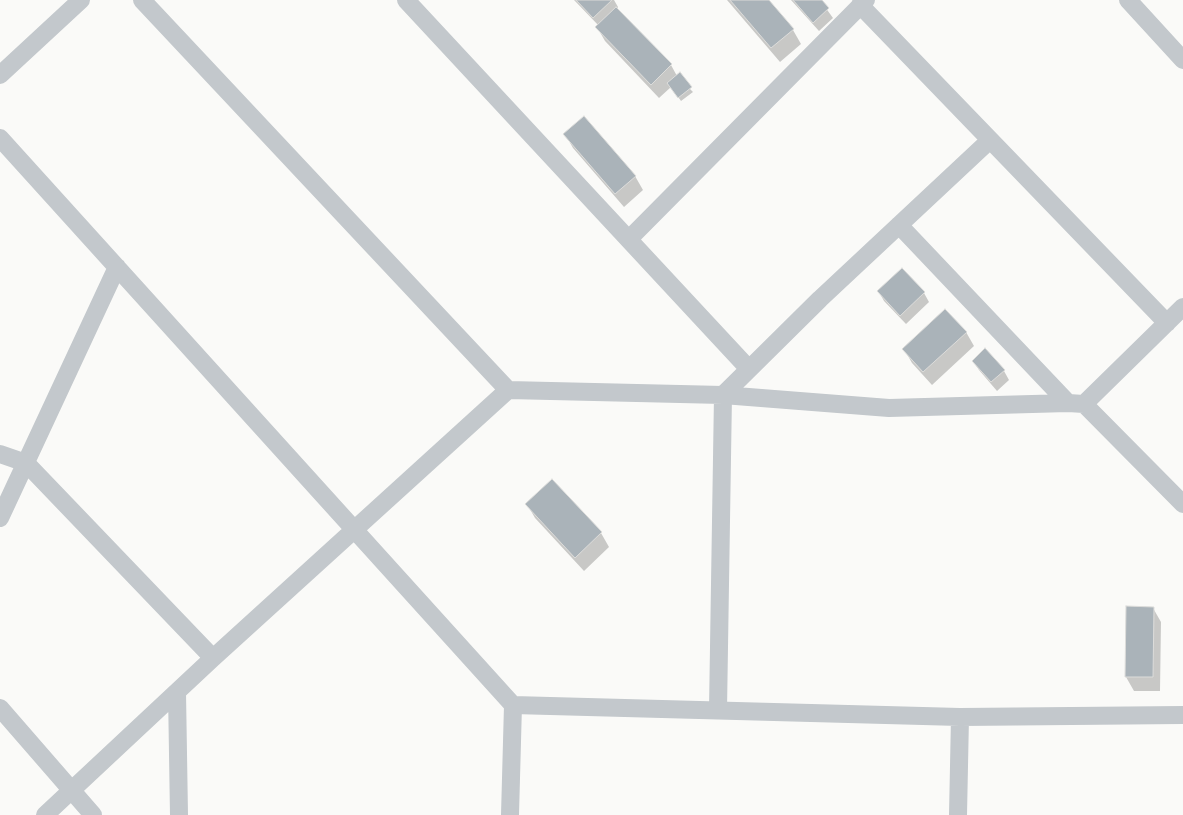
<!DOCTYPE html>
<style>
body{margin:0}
canvas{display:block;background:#fafaf8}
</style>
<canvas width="1183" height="815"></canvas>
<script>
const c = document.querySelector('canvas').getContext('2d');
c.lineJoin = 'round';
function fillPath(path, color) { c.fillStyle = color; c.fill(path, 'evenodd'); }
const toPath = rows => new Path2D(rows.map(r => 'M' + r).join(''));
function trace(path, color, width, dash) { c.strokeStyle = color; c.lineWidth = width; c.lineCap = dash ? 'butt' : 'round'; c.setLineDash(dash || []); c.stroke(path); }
const shadow = toPath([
 [574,0,614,0,618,7,617,9,671,65,677,76,693,92,681,101,671,87,659,98,605,41,597,27,599,26],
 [727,0,767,0,793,30,801,44,780,62],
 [791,0,820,0,833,18,819,31],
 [565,134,635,176,643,190,624,207,573,148],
 [879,292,924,293,929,302,906,324,884,301],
 [966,332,974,346,932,385,912,363,904,349],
 [973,361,1004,371,1009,380,997,391,979,370],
 [552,480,601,533,609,547,584,571,535,518,527,504],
 [1153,608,1161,622,1160,691,1134,691,1126,677]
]);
const building = toPath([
 [576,0,612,0,593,18,576,0],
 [730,0,769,0,794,29,771,48,730,0],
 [793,0,822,0,829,8,813,23,793,0],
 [616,7,672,64,651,85,595,27,616,7],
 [680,72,692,87,678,98,667,83,680,72],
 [584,116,636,176,615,194,563,134,584,116],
 [902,268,925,292,900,316,877,291,902,268],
 [945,309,967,332,923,372,902,349,945,309],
 [985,348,1005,370,991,382,972,361,985,348],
 [552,479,602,532,575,558,525,504,552,479],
 [1126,606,1154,607,1153,677,1125,677,1126,606]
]);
const minor = toPath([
 [142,0,508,390],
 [406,0,749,369],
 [1128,0,1183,60],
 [860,5,1167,323],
 [0,75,81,0],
 [0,138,513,705,510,815],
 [899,225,1068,403],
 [629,239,866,0],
 [1084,404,1183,307],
 [0,454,26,463,213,658],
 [0,518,117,267],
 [177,692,179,815],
 [513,705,960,717,1183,715],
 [0,708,93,815],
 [718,710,723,395,820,299,990,140],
 [45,815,213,658,508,390,723,395,889,408,1068,403,1084,404,1183,504],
 [958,815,960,717]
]);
fillPath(shadow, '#0003');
fillPath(building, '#aab3b9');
trace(building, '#dcdcda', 1);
trace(minor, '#c3c8cc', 18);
</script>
